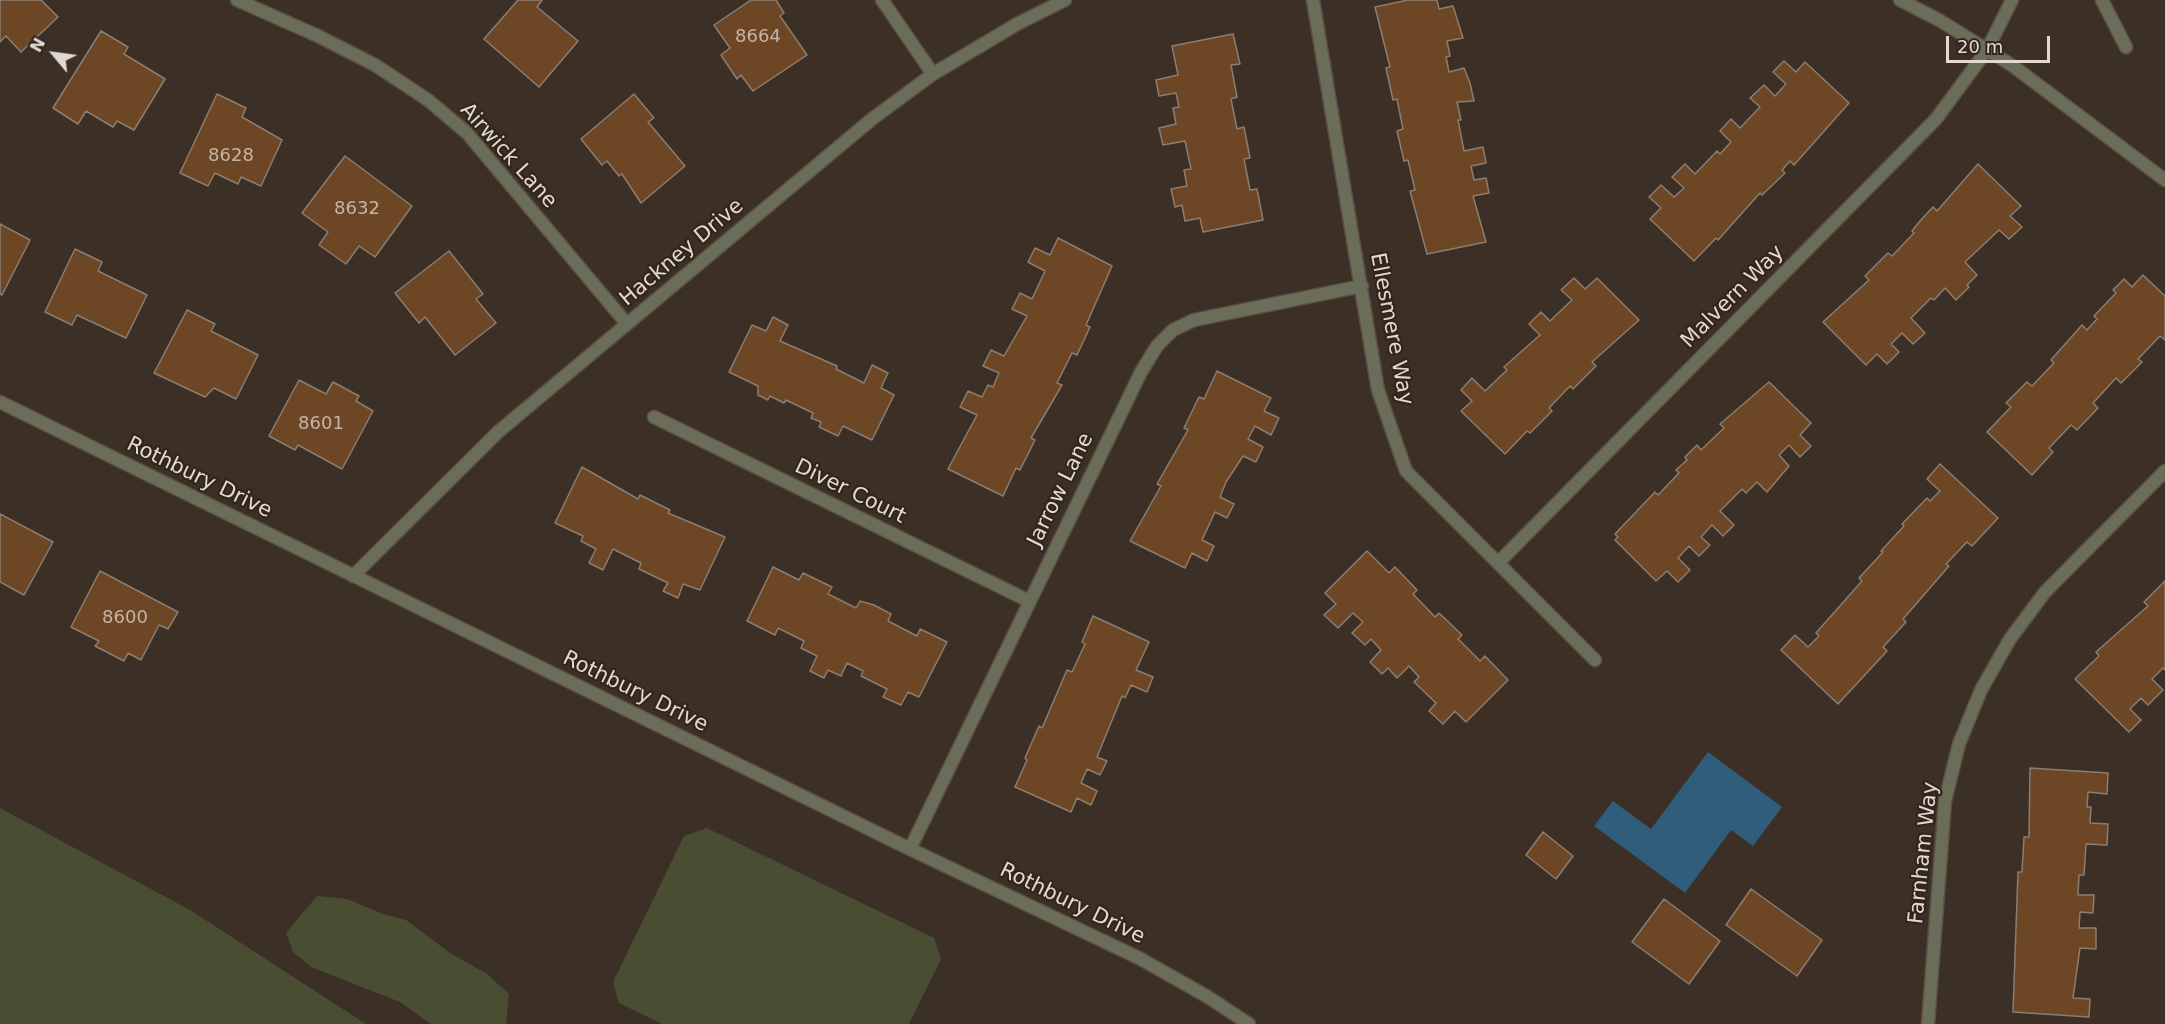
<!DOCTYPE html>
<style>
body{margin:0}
#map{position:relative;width:2165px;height:1024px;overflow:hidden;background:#3c3026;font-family:"DejaVu Sans",sans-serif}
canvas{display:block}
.north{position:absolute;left:24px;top:24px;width:60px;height:60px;-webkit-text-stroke:4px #32261c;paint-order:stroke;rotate:299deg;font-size:16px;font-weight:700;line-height:24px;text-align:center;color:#e2d9d3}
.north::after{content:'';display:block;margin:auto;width:21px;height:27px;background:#e2d9d3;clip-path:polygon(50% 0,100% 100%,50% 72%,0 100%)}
.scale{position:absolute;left:1946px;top:36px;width:104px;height:27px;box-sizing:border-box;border:3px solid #e2d9d3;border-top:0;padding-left:8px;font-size:18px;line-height:21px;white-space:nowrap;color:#e2d9d3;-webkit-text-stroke:4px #32261c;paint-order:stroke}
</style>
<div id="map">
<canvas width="2165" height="1024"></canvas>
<div class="north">N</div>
<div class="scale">20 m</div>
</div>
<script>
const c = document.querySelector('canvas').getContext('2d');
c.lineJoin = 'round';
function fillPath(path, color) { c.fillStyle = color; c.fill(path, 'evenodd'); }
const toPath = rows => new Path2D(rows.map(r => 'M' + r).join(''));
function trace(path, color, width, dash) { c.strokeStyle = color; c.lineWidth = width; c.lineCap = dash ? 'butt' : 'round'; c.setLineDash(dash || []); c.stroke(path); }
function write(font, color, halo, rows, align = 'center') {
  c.font = font + ' "DejaVu Sans",sans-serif'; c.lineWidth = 4.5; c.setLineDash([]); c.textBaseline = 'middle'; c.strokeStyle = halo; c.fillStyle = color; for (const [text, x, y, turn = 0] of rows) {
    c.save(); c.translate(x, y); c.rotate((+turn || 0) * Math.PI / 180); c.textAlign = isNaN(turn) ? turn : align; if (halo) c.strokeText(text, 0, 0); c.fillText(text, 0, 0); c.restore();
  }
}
const green = toPath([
 [0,808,190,910,366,1024,0,1024],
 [707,828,934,938,941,959,909,1024,662,1024,619,1003,613,982,684,836],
 [317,896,347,899,383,914,406,920,450,953,487,974,509,994,506,1024,431,1024,400,1002,311,967,293,952,286,933]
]);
const water = toPath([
 [1708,752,1782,807,1753,846,1731,830,1685,893,1594,826,1613,801,1651,829]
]);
const building = toPath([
 [0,0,41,0,58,17,21,52,6,36,0,42,0,0],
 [518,0,542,0,537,7,578,41,539,87,484,39,518,0],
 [751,0,776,0,784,13,780,16,807,55,753,91,741,75,737,79,721,55,730,48,714,25,751,0],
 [1408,0,1437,0,1439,9,1453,6,1463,38,1447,41,1450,56,1446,57,1449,72,1464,68,1470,83,1474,101,1457,102,1461,120,1458,120,1464,151,1483,147,1486,163,1471,166,1474,180,1486,178,1489,193,1473,196,1486,242,1427,254,1410,191,1415,190,1408,160,1404,161,1397,131,1403,129,1397,99,1393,100,1386,68,1390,67,1375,7,1408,0],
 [101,31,128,47,124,54,165,79,134,130,117,121,113,127,86,111,78,124,53,108,101,31],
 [1233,34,1240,64,1231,65,1237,97,1231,99,1237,129,1244,127,1250,158,1244,159,1250,190,1257,189,1263,220,1203,232,1200,218,1185,221,1182,205,1175,207,1171,189,1187,186,1184,170,1191,169,1185,141,1163,145,1159,128,1176,124,1173,108,1179,107,1176,93,1159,96,1156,80,1178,75,1172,46,1233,34],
 [1784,61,1796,72,1805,62,1849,103,1794,165,1790,161,1782,170,1785,173,1762,195,1760,193,1718,240,1716,238,1694,261,1650,219,1661,208,1649,197,1661,185,1674,197,1684,188,1672,177,1685,164,1695,174,1717,151,1720,154,1731,142,1720,131,1731,119,1740,128,1760,107,1750,98,1764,85,1775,96,1786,84,1773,72,1784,61],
 [217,94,246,108,242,117,282,140,261,186,241,177,238,184,215,173,208,186,180,173,217,94],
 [634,94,654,118,648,122,685,166,641,203,622,174,619,176,607,161,602,165,581,139,634,94],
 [345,156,412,206,375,257,359,246,346,264,319,245,328,232,302,213,345,156],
 [1978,164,2021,206,2010,216,2022,227,2009,239,1999,230,1965,262,1977,275,1967,285,1969,287,1956,300,1945,288,1934,300,1931,298,1911,318,1925,333,1913,344,1902,333,1891,344,1899,352,1887,364,1877,354,1866,365,1823,322,1869,280,1865,276,1888,253,1892,256,1914,233,1912,231,1920,221,1933,207,1937,211,1978,164],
 [0,224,30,240,2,295,0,294,0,224],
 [1058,238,1112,266,1086,325,1090,327,1077,355,1072,353,1057,383,1062,385,1031,438,1035,440,1020,470,1016,468,1003,496,948,469,977,415,960,407,968,391,982,397,988,385,993,387,999,373,983,366,991,350,1004,356,1027,316,1012,309,1020,293,1032,299,1045,271,1028,262,1035,248,1050,255,1058,238],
 [75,249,102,262,98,271,147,295,126,338,77,315,72,325,45,312,75,249],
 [449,251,483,294,476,299,496,323,455,355,425,317,419,323,395,293,449,251],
 [2143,275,2165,296,2165,340,2160,336,2138,359,2142,362,2121,383,2116,378,2093,403,2098,408,2077,430,2071,425,2049,448,2053,452,2032,475,1987,432,2011,407,2006,403,2027,382,2032,386,2054,363,2051,360,2082,325,2087,330,2097,319,2094,316,2116,293,2113,290,2124,279,2132,287,2143,275],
 [1574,278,1585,289,1597,278,1639,320,1592,362,1596,366,1573,389,1570,386,1549,408,1552,411,1530,433,1527,431,1505,454,1461,411,1472,401,1461,390,1472,378,1485,391,1507,370,1504,367,1540,335,1529,324,1541,312,1550,321,1572,300,1561,290,1574,278],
 [187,310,215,324,211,331,258,355,236,399,214,388,205,397,154,373,187,310],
 [773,317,788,325,780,341,837,366,836,369,864,383,872,365,888,373,881,388,894,395,872,440,843,426,838,436,819,427,821,422,811,418,813,413,786,400,784,403,770,396,768,400,758,395,758,386,729,372,752,325,766,331,773,317],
 [1217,371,1271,398,1264,411,1279,418,1271,435,1255,426,1248,439,1263,447,1256,462,1243,456,1226,482,1220,497,1234,504,1227,518,1215,512,1202,540,1214,546,1207,561,1192,553,1185,568,1130,541,1161,486,1157,484,1188,430,1184,428,1199,397,1204,399,1217,371],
 [299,380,326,394,333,382,359,396,356,401,373,411,342,469,298,445,295,450,269,436,299,380],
 [1769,382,1811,423,1800,435,1811,446,1800,457,1789,445,1779,455,1789,466,1767,492,1757,482,1746,493,1742,489,1720,511,1734,525,1723,536,1712,525,1701,537,1710,545,1699,556,1689,546,1678,558,1690,570,1678,582,1667,571,1656,581,1615,540,1618,537,1615,534,1655,492,1658,495,1679,473,1676,470,1687,460,1685,457,1697,445,1701,450,1724,428,1720,424,1769,382],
 [1940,464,1998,518,1972,546,1967,542,1946,564,1949,566,1903,619,1906,622,1883,647,1887,651,1838,704,1781,650,1795,635,1808,647,1819,636,1816,633,1862,581,1859,578,1883,552,1881,551,1904,526,1902,524,1927,498,1930,501,1940,491,1927,479,1940,464],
 [582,467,638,499,640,495,670,510,668,513,725,537,700,590,683,584,678,598,663,591,668,583,639,569,641,563,613,549,603,570,589,563,596,549,581,541,583,536,555,523,582,467],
 [0,514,53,542,24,595,0,582,0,514],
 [1367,551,1389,573,1395,567,1417,590,1413,594,1435,617,1439,613,1462,635,1458,639,1480,661,1485,656,1508,680,1466,722,1455,711,1443,724,1429,711,1436,703,1414,682,1419,677,1409,666,1397,678,1388,668,1382,674,1370,662,1381,650,1371,639,1365,645,1352,633,1363,622,1353,613,1338,628,1324,615,1336,604,1325,593,1367,551],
 [773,567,799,580,803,573,832,587,828,594,856,608,860,601,874,605,891,614,888,621,917,636,920,629,947,642,919,697,908,692,901,705,883,697,887,689,861,676,863,671,847,663,841,676,828,670,824,678,810,671,817,656,801,648,804,641,778,628,775,635,747,621,773,567],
 [100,571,178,612,168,629,159,625,141,660,128,653,124,661,95,646,99,641,71,627,100,571],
 [2165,581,2165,670,2163,668,2152,679,2163,690,2148,705,2141,698,2130,709,2141,720,2129,732,2075,679,2099,656,2096,652,2148,606,2144,602,2165,581],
 [1093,616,1149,642,1136,670,1153,677,1147,692,1131,685,1125,698,1122,696,1097,757,1107,761,1100,775,1087,769,1081,783,1097,791,1091,805,1077,798,1071,812,1015,787,1027,760,1025,758,1039,726,1042,728,1067,670,1072,672,1085,644,1082,642,1093,616],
 [2030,768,2108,773,2107,794,2088,792,2087,807,2091,807,2090,823,2108,824,2107,845,2086,844,2084,875,2079,875,2078,895,2094,895,2093,913,2080,912,2079,928,2096,928,2096,949,2080,948,2073,998,2090,999,2089,1017,2013,1012,2018,872,2022,872,2024,837,2029,837,2030,768],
 [1543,832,1573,856,1556,879,1526,855,1543,832],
 [1751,889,1822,940,1797,976,1726,925,1751,889],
 [1664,899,1720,941,1689,984,1632,942,1664,899]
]);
const street = toPath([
 [237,0,318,36,375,65,428,100,467,133,627,324],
 [882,0,933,74],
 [1313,0,1378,390,1406,471,1595,660],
 [1900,0,1939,20,2013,66,2165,180],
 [2102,0,2126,47],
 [0,402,910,849,1139,958,1208,997,1249,1024],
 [654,417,1029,601],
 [1498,563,1936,119,1987,50,2012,0],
 [353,576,498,432,872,119,933,74,1017,24,1065,0],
 [910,849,1141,372,1157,346,1173,330,1194,320,1362,286],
 [1928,1024,1945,801,1959,744,1981,690,2010,639,2045,592,2165,471]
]);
const numberNames = [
 ["8664",758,37],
 ["8628",231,156],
 ["8632",357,209],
 ["8601",321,424],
 ["8600",125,618]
];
const streetNames = [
 ["Airwick Lane",508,156,48],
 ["Hackney Drive",682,253,-40],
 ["Malvern Way",1733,297,-45],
 ["Ellesmere Way",1391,329,79],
 ["Rothbury Drive",199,478,26],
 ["Jarrow Lane",1061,490,-64],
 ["Diver Court",850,492,26],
 ["Rothbury Drive",635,692,26],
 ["Farnham Way",1924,853,-84],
 ["Rothbury Drive",1072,904,26]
];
fillPath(green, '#494d32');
fillPath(water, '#2f5d7b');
fillPath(building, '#6d4626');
trace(building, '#8c7d71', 1.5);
trace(street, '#5a4e45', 15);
trace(street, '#6a6d58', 12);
write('18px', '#c5b4a8', null, numberNames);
write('21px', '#e2d9d3', '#32261c', streetNames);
</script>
